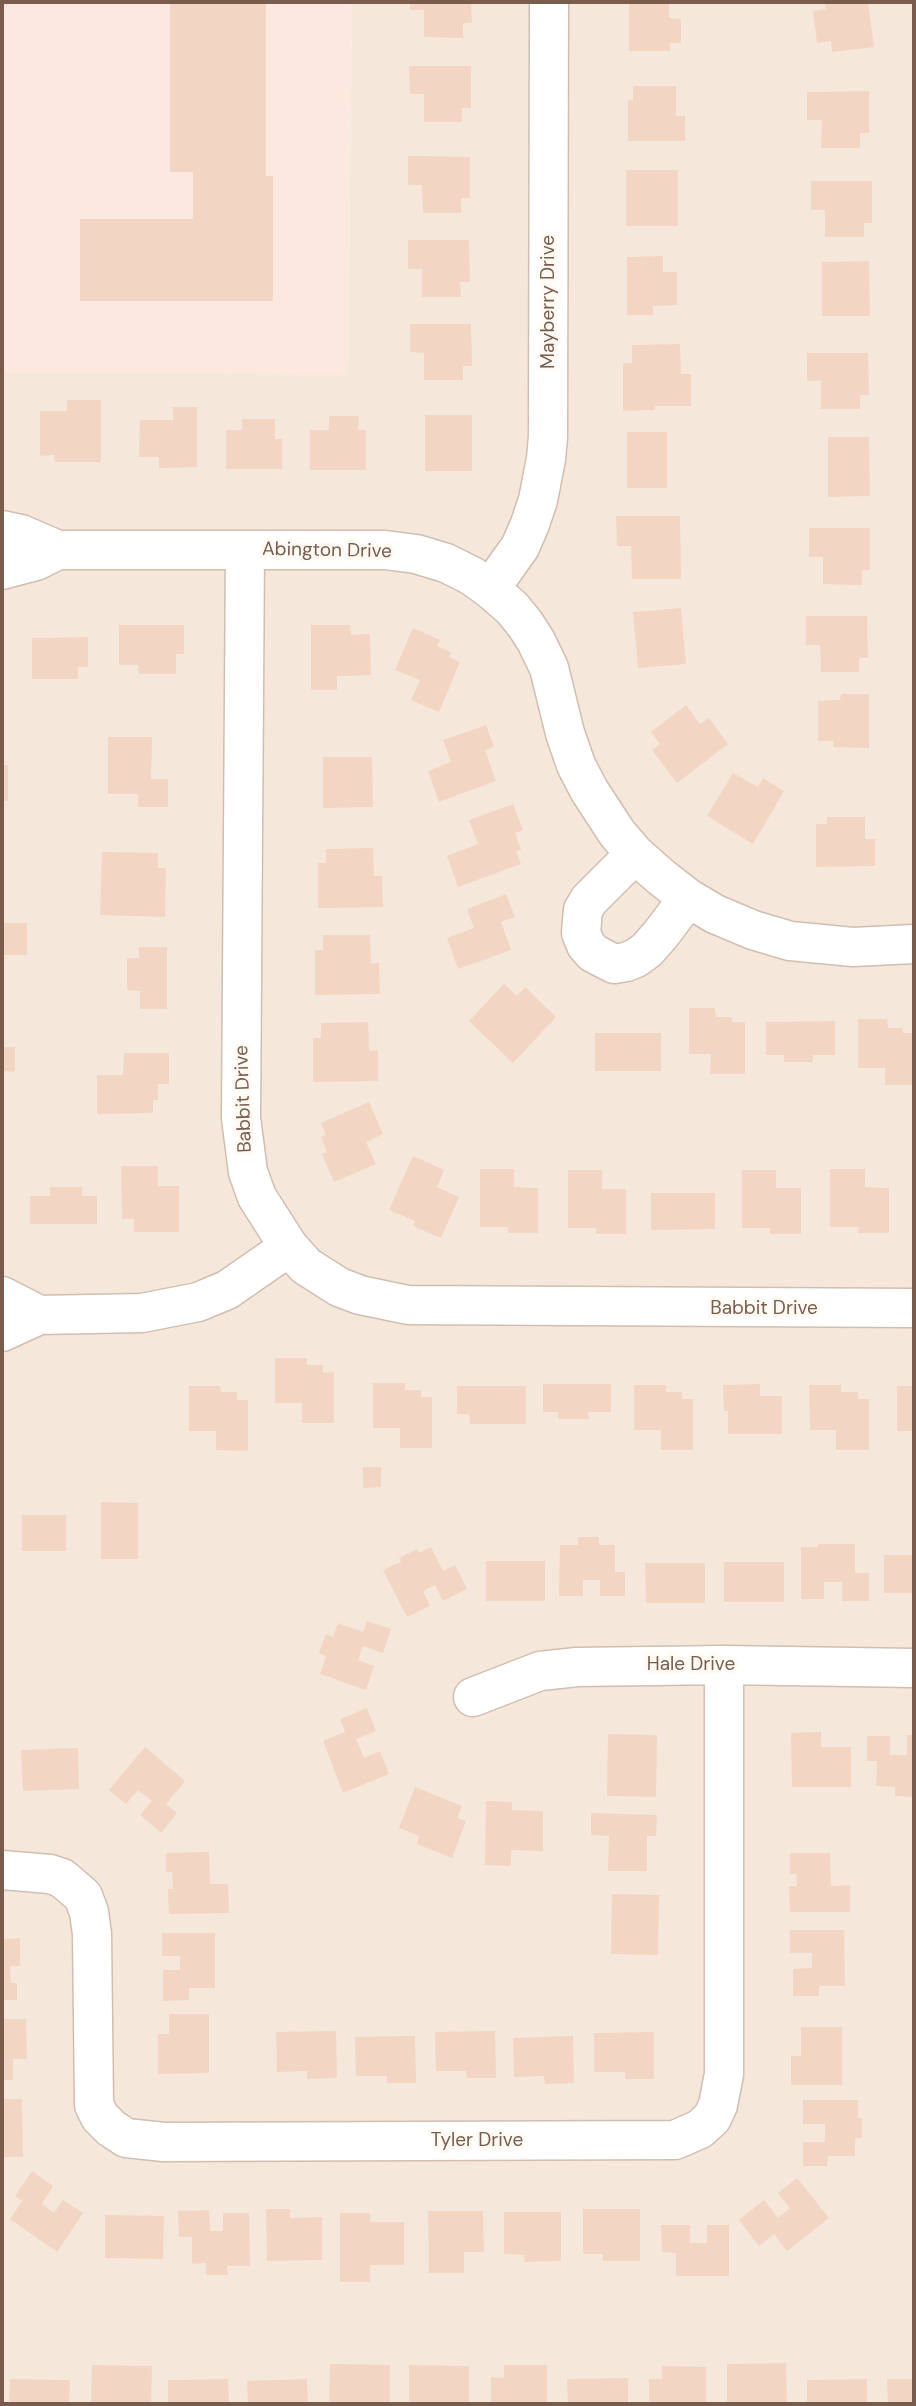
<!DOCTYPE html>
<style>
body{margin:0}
#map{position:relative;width:916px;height:2406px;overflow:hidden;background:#fdf6ec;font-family:"DM Sans",sans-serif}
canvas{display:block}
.frame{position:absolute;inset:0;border:4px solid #7a5c4d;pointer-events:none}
</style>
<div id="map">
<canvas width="916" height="2406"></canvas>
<div class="frame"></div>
</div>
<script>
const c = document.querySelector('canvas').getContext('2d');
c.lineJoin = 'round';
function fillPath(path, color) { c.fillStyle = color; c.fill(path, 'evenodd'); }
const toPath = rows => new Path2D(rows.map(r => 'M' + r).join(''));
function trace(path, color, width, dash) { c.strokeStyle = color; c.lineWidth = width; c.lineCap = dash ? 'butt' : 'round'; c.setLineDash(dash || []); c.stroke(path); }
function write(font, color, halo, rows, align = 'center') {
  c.font = font + ' "DM Sans",sans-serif'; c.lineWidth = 7; c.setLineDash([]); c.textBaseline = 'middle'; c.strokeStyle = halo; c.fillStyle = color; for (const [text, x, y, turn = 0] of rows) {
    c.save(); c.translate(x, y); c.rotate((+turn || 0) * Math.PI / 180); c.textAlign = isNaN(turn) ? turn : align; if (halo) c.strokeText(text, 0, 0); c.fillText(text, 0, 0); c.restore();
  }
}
const residential = toPath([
 [352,2,914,2,914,2404,2,2404,2,374,348,374]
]);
const commercial = toPath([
 [2,2,352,2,348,375,2,374]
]);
const building = toPath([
 [170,2,266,2,266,176,273,176,273,301,80,301,80,219,193,219,193,172,170,172],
 [410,2,471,2,472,23,463,23,463,38,424,37,424,10,410,10],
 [629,2,669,2,669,18,681,19,681,43,670,43,670,51,629,51],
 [825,2,868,2,874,47,832,52,831,41,817,43,813,11,826,9],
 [409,66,471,66,471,108,462,108,462,122,424,122,424,94,410,94],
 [633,86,676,86,676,116,685,116,685,141,628,141,628,100,633,100],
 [869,91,869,133,860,133,860,148,821,148,822,120,807,120,807,92],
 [408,156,470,157,470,198,461,198,461,213,423,213,422,185,408,185],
 [626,170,678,170,678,226,626,226],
 [811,181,872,181,872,223,864,223,864,237,825,237,825,210,811,210],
 [408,240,469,240,470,282,460,282,461,297,422,297,422,269,408,269],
 [663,256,663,272,677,272,677,305,653,306,653,315,627,315,627,257],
 [869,261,870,316,822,316,822,262],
 [410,324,471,324,472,366,463,366,463,380,424,380,424,353,410,352],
 [680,344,681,374,691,374,691,406,655,406,655,410,623,411,623,363,632,363,632,345],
 [807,353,868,353,869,395,860,395,860,409,821,409,821,381,807,381],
 [67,400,101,400,101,462,55,462,54,455,40,456,40,411,67,411],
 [173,407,197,407,197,467,159,468,159,457,139,457,140,420,173,420],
 [425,415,472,415,472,471,425,471],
 [329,416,359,416,358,430,366,430,366,470,310,470,310,430,329,430],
 [242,419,275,419,275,439,282,439,282,469,226,469,226,430,242,430],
 [627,432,667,432,667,488,627,488],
 [828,437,869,437,870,496,828,497],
 [616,516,680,516,681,579,632,579,631,546,617,546],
 [809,528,870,528,870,570,862,570,862,585,823,584,823,557,809,557],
 [681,608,686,664,638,668,633,612],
 [806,616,867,616,868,658,859,658,859,672,821,672,820,645,806,645],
 [119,625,184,625,184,654,176,654,176,674,139,674,138,665,119,665],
 [311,625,350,625,351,635,370,634,371,675,337,676,337,690,311,690],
 [413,628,440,640,437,646,451,652,449,657,460,662,439,712,411,700,420,680,395,670],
 [88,637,88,667,78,667,78,679,32,679,32,638],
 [841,694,869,694,869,748,833,747,834,741,818,741,818,701,840,700],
 [686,705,700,724,709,718,728,744,677,783,652,750,660,744,651,732],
 [486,725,494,747,485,750,496,781,439,802,428,771,451,762,443,740],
 [108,737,152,737,151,779,168,779,168,807,138,807,138,794,108,794],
 [323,757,372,757,373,807,323,808],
 [2,765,8,765,8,801,2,801],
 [733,773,758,787,763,778,784,791,753,844,707,816],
 [513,804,523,830,515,833,521,850,516,851,521,864,458,887,447,856,478,844,469,820],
 [827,817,865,817,865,839,875,839,875,866,816,867,816,824,827,824],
 [373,848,374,876,382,876,383,907,318,908,318,863,326,863,326,849],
 [102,852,158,853,158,868,166,868,165,917,100,915],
 [506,894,515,917,501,922,511,950,458,969,447,938,474,928,467,909],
 [2,923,27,923,27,955,2,955],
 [323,935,370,935,371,963,379,963,380,994,315,995,315,950,323,950],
 [139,947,167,947,167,1009,140,1009,140,991,127,990,127,958,139,958],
 [504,984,517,996,525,987,556,1017,513,1063,469,1021],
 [689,1008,715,1008,716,1017,732,1017,732,1022,745,1022,745,1074,710,1074,711,1054,689,1054],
 [858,1019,887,1019,888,1028,902,1028,903,1033,914,1033,914,1085,885,1085,885,1068,858,1068],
 [835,1021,835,1055,813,1055,813,1062,784,1062,784,1055,766,1055,766,1022],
 [368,1022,369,1051,378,1050,378,1081,313,1082,313,1038,321,1038,321,1023],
 [595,1033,661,1033,661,1071,595,1071],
 [2,1047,15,1047,15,1072,2,1071],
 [124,1053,169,1053,169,1084,158,1084,158,1100,153,1100,153,1113,97,1114,97,1075,123,1075],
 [369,1102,383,1134,366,1142,376,1164,334,1182,322,1154,327,1152,321,1137,326,1135,321,1123],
 [413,1156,444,1170,437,1187,459,1197,441,1238,413,1226,415,1221,389,1210],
 [121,1166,158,1166,158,1186,179,1186,179,1232,134,1232,134,1219,122,1219],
 [480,1169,514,1169,514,1187,538,1188,538,1233,508,1233,508,1227,480,1227],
 [830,1169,865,1169,865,1187,889,1188,889,1233,858,1233,859,1227,830,1227],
 [568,1170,602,1170,602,1189,626,1189,626,1234,596,1234,596,1228,568,1228],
 [742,1170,776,1170,776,1188,801,1188,801,1234,770,1234,770,1228,742,1228],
 [50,1187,82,1187,82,1196,97,1196,97,1224,30,1224,30,1196,50,1196],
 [651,1193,715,1193,715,1229,651,1230],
 [275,1358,307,1358,307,1365,323,1365,323,1373,334,1372,334,1423,302,1423,302,1403,275,1403],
 [373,1383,405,1383,405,1390,421,1390,421,1397,432,1397,432,1448,400,1448,400,1428,373,1428],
 [543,1384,611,1384,611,1412,588,1412,589,1419,558,1419,558,1412,543,1412],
 [760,1384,760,1396,782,1396,782,1434,728,1434,728,1411,724,1411,723,1385],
 [634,1385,666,1385,666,1392,682,1392,682,1399,693,1399,693,1450,661,1450,661,1430,634,1430],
 [809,1385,841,1385,841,1392,858,1392,858,1399,869,1399,869,1450,836,1450,836,1430,810,1430],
 [189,1386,220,1386,221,1392,237,1392,237,1400,248,1400,248,1451,216,1450,216,1431,189,1431],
 [457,1386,526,1386,526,1424,470,1424,469,1414,457,1414],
 [897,1386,914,1386,914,1431,897,1431],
 [363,1467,381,1467,381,1487,363,1488],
 [101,1502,138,1503,138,1559,101,1559],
 [22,1515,66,1515,66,1551,22,1551],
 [578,1537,599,1537,599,1545,615,1545,615,1572,625,1572,625,1596,600,1596,600,1580,583,1580,583,1596,559,1596,560,1545,578,1545],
 [818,1544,855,1544,855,1573,869,1573,869,1601,842,1601,842,1582,824,1582,824,1599,801,1599,801,1547,818,1547],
 [431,1547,443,1571,455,1565,467,1589,443,1601,435,1585,423,1591,430,1606,407,1617,383,1570,401,1562,399,1558,417,1549,419,1553],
 [884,1555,914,1555,914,1593,884,1593],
 [486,1561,545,1561,545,1601,486,1601],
 [724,1562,784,1562,784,1602,724,1602],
 [645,1563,705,1563,705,1603,646,1603],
 [367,1621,391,1629,383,1653,363,1646,358,1660,374,1666,366,1690,320,1674,326,1656,319,1653,326,1634,333,1637,338,1623,363,1632],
 [367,1708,376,1731,356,1739,364,1758,380,1751,389,1774,343,1793,323,1741,345,1732,340,1719],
 [821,1732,821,1747,851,1747,851,1787,792,1787,791,1733],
 [608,1734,657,1735,656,1797,607,1796],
 [907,1735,914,1735,914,1787,912,1787,912,1797,895,1796,895,1787,876,1786,877,1761,867,1761,867,1736,890,1736,890,1755,907,1755],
 [145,1747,185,1781,166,1804,177,1813,161,1833,140,1815,152,1801,138,1790,126,1804,109,1790],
 [78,1748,79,1789,23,1791,21,1750],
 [415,1787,462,1806,457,1818,466,1821,452,1858,417,1844,419,1836,399,1828],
 [486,1801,512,1802,512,1810,543,1811,543,1851,511,1850,511,1866,485,1865],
 [591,1813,657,1815,656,1836,647,1836,647,1871,608,1871,609,1836,591,1835],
 [209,1852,210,1884,228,1884,229,1913,169,1914,168,1889,173,1889,172,1872,166,1872,166,1853],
 [790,1853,830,1853,831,1886,850,1885,850,1912,790,1912,789,1886,797,1886,796,1874,790,1874],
 [612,1894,659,1895,658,1955,611,1954],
 [790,1930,844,1930,845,1986,819,1986,819,1996,793,1996,793,1969,812,1968,812,1953,790,1953],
 [162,1933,215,1933,215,1988,189,1988,189,2000,163,2001,163,1970,180,1970,180,1956,162,1956],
 [20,1938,20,1966,10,1966,11,1983,17,1983,17,2000,2,2000,2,1939],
 [169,2014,209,2014,209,2073,158,2074,158,2034,169,2034],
 [2,2019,26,2019,27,2059,13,2059,13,2080,2,2080],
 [801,2027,842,2027,842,2085,791,2085,791,2056,801,2056],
 [336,2031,337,2078,307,2079,307,2071,277,2072,276,2032],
 [495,2031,496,2078,467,2078,466,2071,436,2071,435,2032],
 [654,2032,654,2079,625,2079,625,2072,594,2072,594,2033],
 [415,2036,416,2083,387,2083,387,2076,356,2076,355,2037],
 [573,2036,574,2083,545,2084,544,2076,514,2077,513,2038],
 [2,2099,22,2099,23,2157,2,2157],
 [803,2100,858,2100,858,2118,862,2118,862,2138,855,2138,855,2156,828,2156,827,2166,803,2166,803,2142,825,2142,825,2124,803,2124],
 [32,2171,53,2186,42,2204,54,2213,63,2200,83,2213,57,2252,10,2219,22,2201,15,2196],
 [797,2178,829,2218,787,2251,774,2234,759,2246,739,2220,764,2200,778,2218,790,2208,778,2193],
 [266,2209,290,2209,290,2218,322,2217,322,2260,267,2261],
 [583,2209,640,2209,640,2261,603,2261,603,2254,583,2254],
 [209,2210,210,2231,223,2231,223,2213,249,2213,250,2266,227,2266,228,2275,206,2275,206,2263,192,2264,192,2237,179,2237,178,2211],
 [428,2211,483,2211,484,2252,464,2252,464,2273,429,2273],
 [504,2212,561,2212,561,2261,525,2262,524,2255,504,2254],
 [340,2213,370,2213,370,2222,404,2222,404,2265,370,2265,370,2282,340,2282],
 [105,2215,164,2216,163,2259,105,2258],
 [661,2225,690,2225,690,2243,707,2243,707,2225,729,2225,729,2276,676,2276,676,2253,662,2252],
 [786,2363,787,2404,727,2404,727,2364],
 [330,2364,390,2365,390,2404,329,2404],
 [92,2365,152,2366,151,2404,91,2404],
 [409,2365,469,2366,469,2404,409,2404],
 [504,2365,547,2365,547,2404,491,2404,491,2377,504,2378],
 [662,2366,706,2367,706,2404,649,2404,649,2379,662,2379],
 [628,2378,628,2404,568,2404,567,2379],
 [10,2379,70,2380,69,2404,9,2404],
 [228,2379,229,2404,168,2404,168,2380],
 [307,2379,308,2404,248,2404,247,2381],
 [867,2379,867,2404,807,2404,807,2380],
 [887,2379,914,2379,914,2404,888,2404]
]);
const minor = toPath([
 [2,530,21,534,58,550,385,550,416,554,446,563,472,576,490,589,512,608,525,624,536,641,549,668,565,733,576,765,589,790,617,833,635,854,661,877,688,898,715,914,753,930,790,941,853,947,914,944],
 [245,550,241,1118,248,1172,257,1197,289,1247,306,1266,339,1287,360,1295,408,1305,914,1308],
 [2,570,36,561,58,550],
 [490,589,520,547,530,524,538,500,546,459,548,437,549,2],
 [635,854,589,900,583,910,581,933,586,945,593,953,614,964,626,962,636,958,647,950,661,934,688,898],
 [2,1296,39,1315],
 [2,1332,39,1315,142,1313,198,1302,227,1290,289,1247],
 [473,1697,540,1671,577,1667,724,1665,914,1668],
 [2,1870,50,1874,62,1878,83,1896,89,1912,92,1934,94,2105,100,2117,111,2128,126,2138,164,2142,675,2140,700,2129,712,2118,718,2105,724,2074,724,1665]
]);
const streetNames = [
 ["Mayberry Drive",549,302,-90],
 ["Abington Drive",327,551,1],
 ["Babbit Drive",244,1099,-92],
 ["Babbit Drive",764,1309],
 ["Hale Drive",691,1665],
 ["Tyler Drive",477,2141]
];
fillPath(residential, '#f5e8da');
fillPath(commercial, '#fde8e0');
fillPath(building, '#f3d5c3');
trace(minor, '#d1beb0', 41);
trace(minor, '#fff', 38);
write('19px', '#7a5c4d', '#fffaf3', streetNames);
</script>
